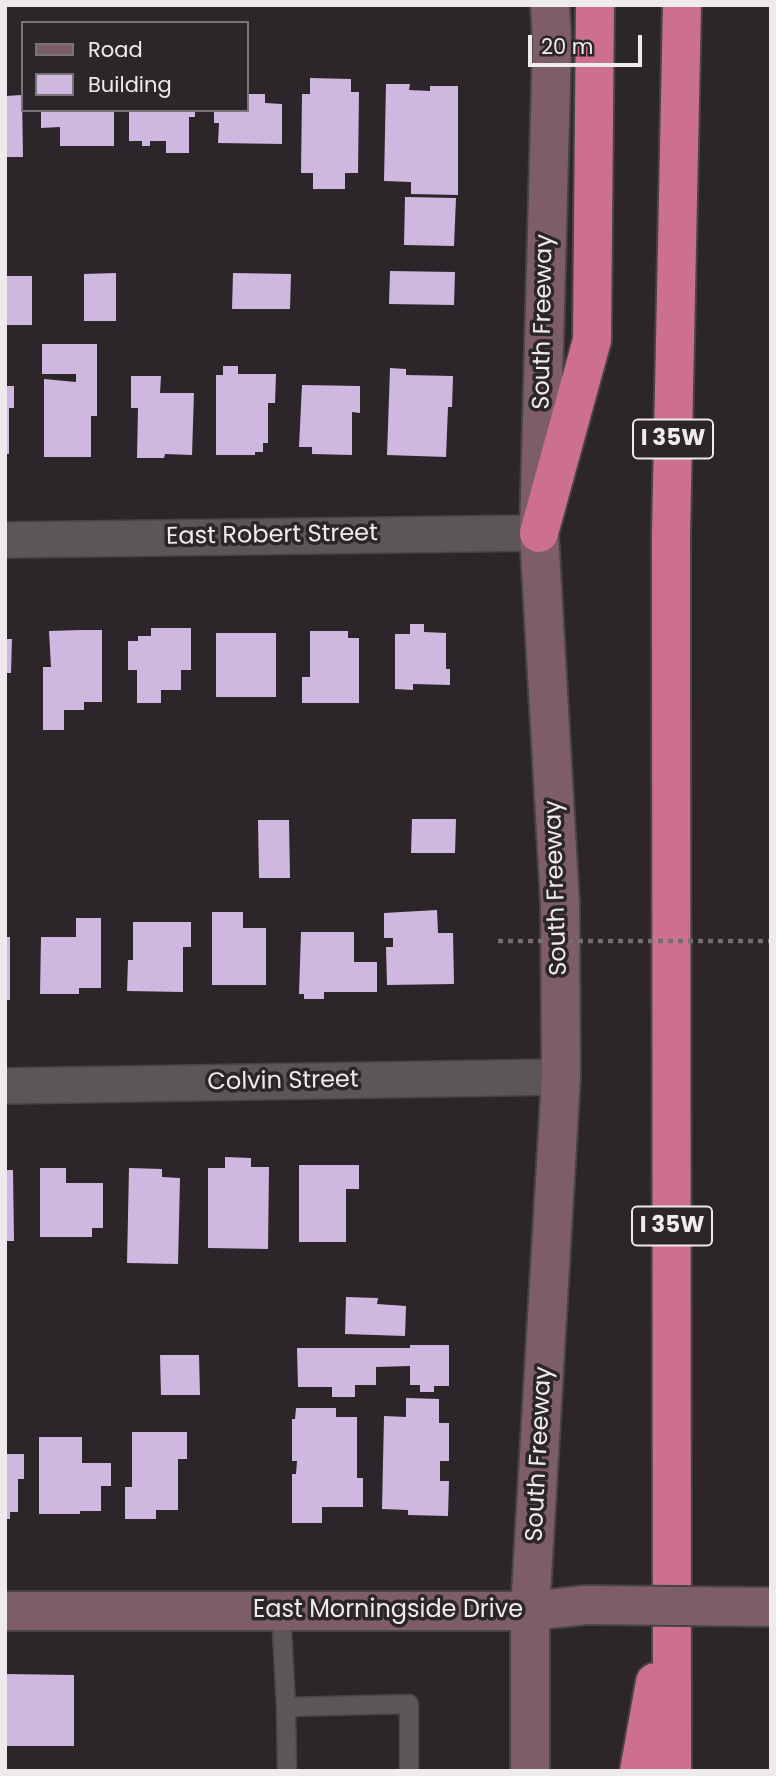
<!DOCTYPE html>
<style>
body{margin:0}
#map{position:relative;width:776px;height:1776px;overflow:hidden;background:#2c252a;font-family:Poppins,sans-serif}
canvas{display:block}
.frame{position:absolute;inset:0;border:7px solid #eeeaed;pointer-events:none}
.legend{position:absolute;left:21px;top:21px;width:228px;height:91px;box-sizing:border-box;background:#2c252a;border:2px solid #7a7478;margin:0;padding:9px 12px;list-style:none;font-size:21px;color:#eeeaed}
.legend li{display:flex;align-items:center;gap:14px;height:35px}
.legend b{width:35px;border:2px solid #7a7478}
.scale{position:absolute;left:528px;top:35px;width:114px;height:32px;box-sizing:border-box;border:4px solid #eeeaed;border-top:0;padding-left:9px;font-size:21px;line-height:24px;white-space:nowrap;color:#eeeaed;-webkit-text-stroke:5px #2c252a;paint-order:stroke}
</style>
<div id="map">
<canvas width="776" height="1776"></canvas>
<div class="frame"></div>
<ul class="legend">
<li><b style="height:9px;background:#7e5d6a"></b>Road</li>
<li><b style="height:19px;background:#cfb8e0"></b>Building</li>
</ul>
<div class="scale">20 m</div>
</div>
<script>
const c = document.querySelector('canvas').getContext('2d');
c.lineJoin = 'round';
function fillPath(path, color) { c.fillStyle = color; c.fill(path, 'evenodd'); }
const toPath = rows => new Path2D(rows.map(r => 'M' + r).join(''));
function trace(path, color, width, dash) { c.strokeStyle = color; c.lineWidth = width; c.lineCap = dash ? 'butt' : 'round'; c.setLineDash(dash || []); c.stroke(path); }
function write(font, color, halo, rows, align = 'center') {
  c.font = font + ' Poppins,sans-serif'; c.lineWidth = 7; c.setLineDash([]); c.textBaseline = 'middle'; c.strokeStyle = halo; c.fillStyle = color; for (const [text, x, y, turn = 0] of rows) {
    c.save(); c.translate(x, y); c.rotate((+turn || 0) * Math.PI / 180); c.textAlign = isNaN(turn) ? turn : align; if (halo) c.strokeText(text, 0, 0); c.fillText(text, 0, 0); c.restore();
  }
}
const building = toPath([
 [310,78,351,79,351,92,359,92,358,173,345,173,345,189,313,189,313,173,301,173,302,94,310,94],
 [386,84,410,84,409,90,430,91,430,86,458,86,458,195,411,194,411,182,384,181],
 [247,94,265,94,265,103,282,104,282,144,218,143,219,123,214,123,214,110,247,110],
 [22,95,23,157,5,157,5,96],
 [41,110,114,110,114,146,60,146,60,127,41,128],
 [129,110,195,110,195,117,189,117,189,153,166,153,166,141,150,141,150,146,142,146,142,141,129,141],
 [405,197,456,198,454,246,404,245],
 [390,271,455,272,454,305,389,304],
 [116,273,116,321,84,321,84,274],
 [233,273,291,274,290,309,232,309],
 [5,276,32,276,32,325,5,325],
 [42,344,97,344,97,416,91,416,91,457,44,457,44,379,76,382,76,374,42,374],
 [223,366,238,366,238,374,276,374,275,403,268,403,268,443,263,443,263,452,255,452,255,455,216,455,216,375,223,375],
 [390,368,406,369,406,375,453,376,452,407,448,407,446,457,387,455],
 [131,376,161,376,160,393,194,393,192,455,165,454,164,458,137,458,138,408,131,408],
 [302,385,360,386,360,413,352,412,352,455,312,454,312,447,299,447],
 [5,386,14,386,14,408,9,408,9,454,5,454],
 [410,624,424,624,424,632,446,633,446,669,450,669,450,685,413,684,413,690,395,689,395,634,410,634],
 [151,628,191,628,191,670,181,670,181,690,161,690,161,703,137,703,137,670,128,670,128,641,138,641,138,636,151,636],
 [82,630,102,630,102,702,84,702,84,710,64,710,64,730,43,730,43,667,51,667,49,631],
 [310,631,348,631,348,638,359,638,359,703,302,703,302,677,310,677],
 [216,633,276,633,276,697,216,697],
 [5,639,12,639,11,673,5,673],
 [412,819,456,819,455,853,411,853],
 [258,820,289,820,290,878,259,878],
 [437,910,438,933,453,933,454,984,387,985,386,947,393,947,393,938,384,938,384,913],
 [212,912,243,912,243,928,266,928,266,985,212,985],
 [76,918,101,918,101,988,79,988,79,994,40,994,41,937,76,937],
 [133,922,191,922,191,947,183,947,183,992,127,991,128,960,133,960],
 [301,932,354,932,354,962,377,962,377,992,324,992,324,999,304,999,304,994,299,994],
 [5,937,10,937,10,1000,5,1000],
 [225,1157,251,1158,251,1167,269,1167,268,1249,208,1248,208,1168,225,1168],
 [299,1165,359,1165,359,1189,346,1189,346,1242,299,1242],
 [40,1168,66,1168,66,1183,103,1183,103,1228,92,1228,92,1237,40,1237],
 [129,1168,162,1169,162,1177,180,1178,178,1264,127,1263],
 [5,1170,13,1170,14,1241,5,1241],
 [346,1297,378,1298,377,1304,406,1306,405,1336,345,1334],
 [410,1345,449,1345,449,1386,434,1386,434,1392,420,1392,420,1385,410,1385,410,1366,376,1367,376,1385,355,1385,355,1397,332,1397,332,1387,298,1387,297,1348,410,1348],
 [160,1355,199,1355,200,1395,161,1395],
 [406,1398,439,1399,439,1423,449,1423,449,1461,440,1461,440,1481,449,1481,448,1516,408,1515,408,1510,382,1509,384,1416,406,1417],
 [296,1408,336,1408,336,1417,357,1417,357,1478,363,1478,363,1507,322,1507,322,1523,292,1523,292,1474,296,1474,297,1461,292,1461,292,1419,295,1419],
 [132,1432,187,1432,187,1459,178,1459,178,1510,156,1510,156,1519,125,1519,125,1487,132,1487],
 [39,1437,82,1437,82,1463,111,1463,111,1486,101,1486,101,1511,80,1511,80,1514,39,1514],
 [5,1454,24,1454,24,1479,18,1479,18,1512,10,1512,10,1519,5,1519],
 [6,1674,74,1675,74,1746,6,1746]
]);
const lane = toPath([
 [281,1611,286,1707,287,1771],
 [286,1707,409,1704,409,1771]
]);
const street = toPath([
 [5,540,539,533],
 [5,1086,561,1077]
]);
const secondary = toPath([
 [5,1611,530,1611,586,1605],
 [530,1771,530,1611,561,1077,560,903,539,533,552,43,550,5]
]);
const highway = toPath([
 [539,533,592,340,595,5],
 [639,1771,655,1682],
 [672,1771,671,535,682,5]
]);
const pathBridge = toPath([
 [498,941,771,941]
]);
const secondaryBridge = toPath([
 [586,1605,771,1607]
]);
const shields = [
 [673,439,80],
 [672,1226,80]
];
const shieldNames = [
 ["I 35W",673,439],
 ["I 35W",672,1226]
];
const streetNames = [
 ["South Freeway",544,322,-89],
 ["East Robert Street",272,536,-1],
 ["South Freeway",557,888,-92],
 ["Colvin Street",283,1082,-1],
 ["South Freeway",540,1454,-87],
 ["East Morningside Drive",388,1611]
];
fillPath(building, '#cfb8e0');
trace(lane, '#484347', 21);
trace(street, '#484347', 38);
trace(secondary, '#484347', 42);
trace(highway, '#484347', 42);
trace(lane, '#5c555a', 18);
trace(street, '#5c555a', 35);
trace(secondary, '#7e5d6a', 38);
trace(highway, '#cd708e', 38);
trace(secondaryBridge, '#484347', 42, []);
trace(pathBridge, '#746e72', 4.5, [5, 5]);
trace(secondaryBridge, '#7e5d6a', 38);
for (const [x, y, w] of shields) { const box = new Path2D(); box.roundRect(x - w / 2, y - 19.5, w, 39, 5); c.fillStyle = '#2c252a'; c.fill(box); trace(box, '#eeeaed', 2); }
write('bold 23px', '#eeeaed', null, shieldNames);
write('24px', '#eeeaed', '#2c252a', streetNames);
</script>
